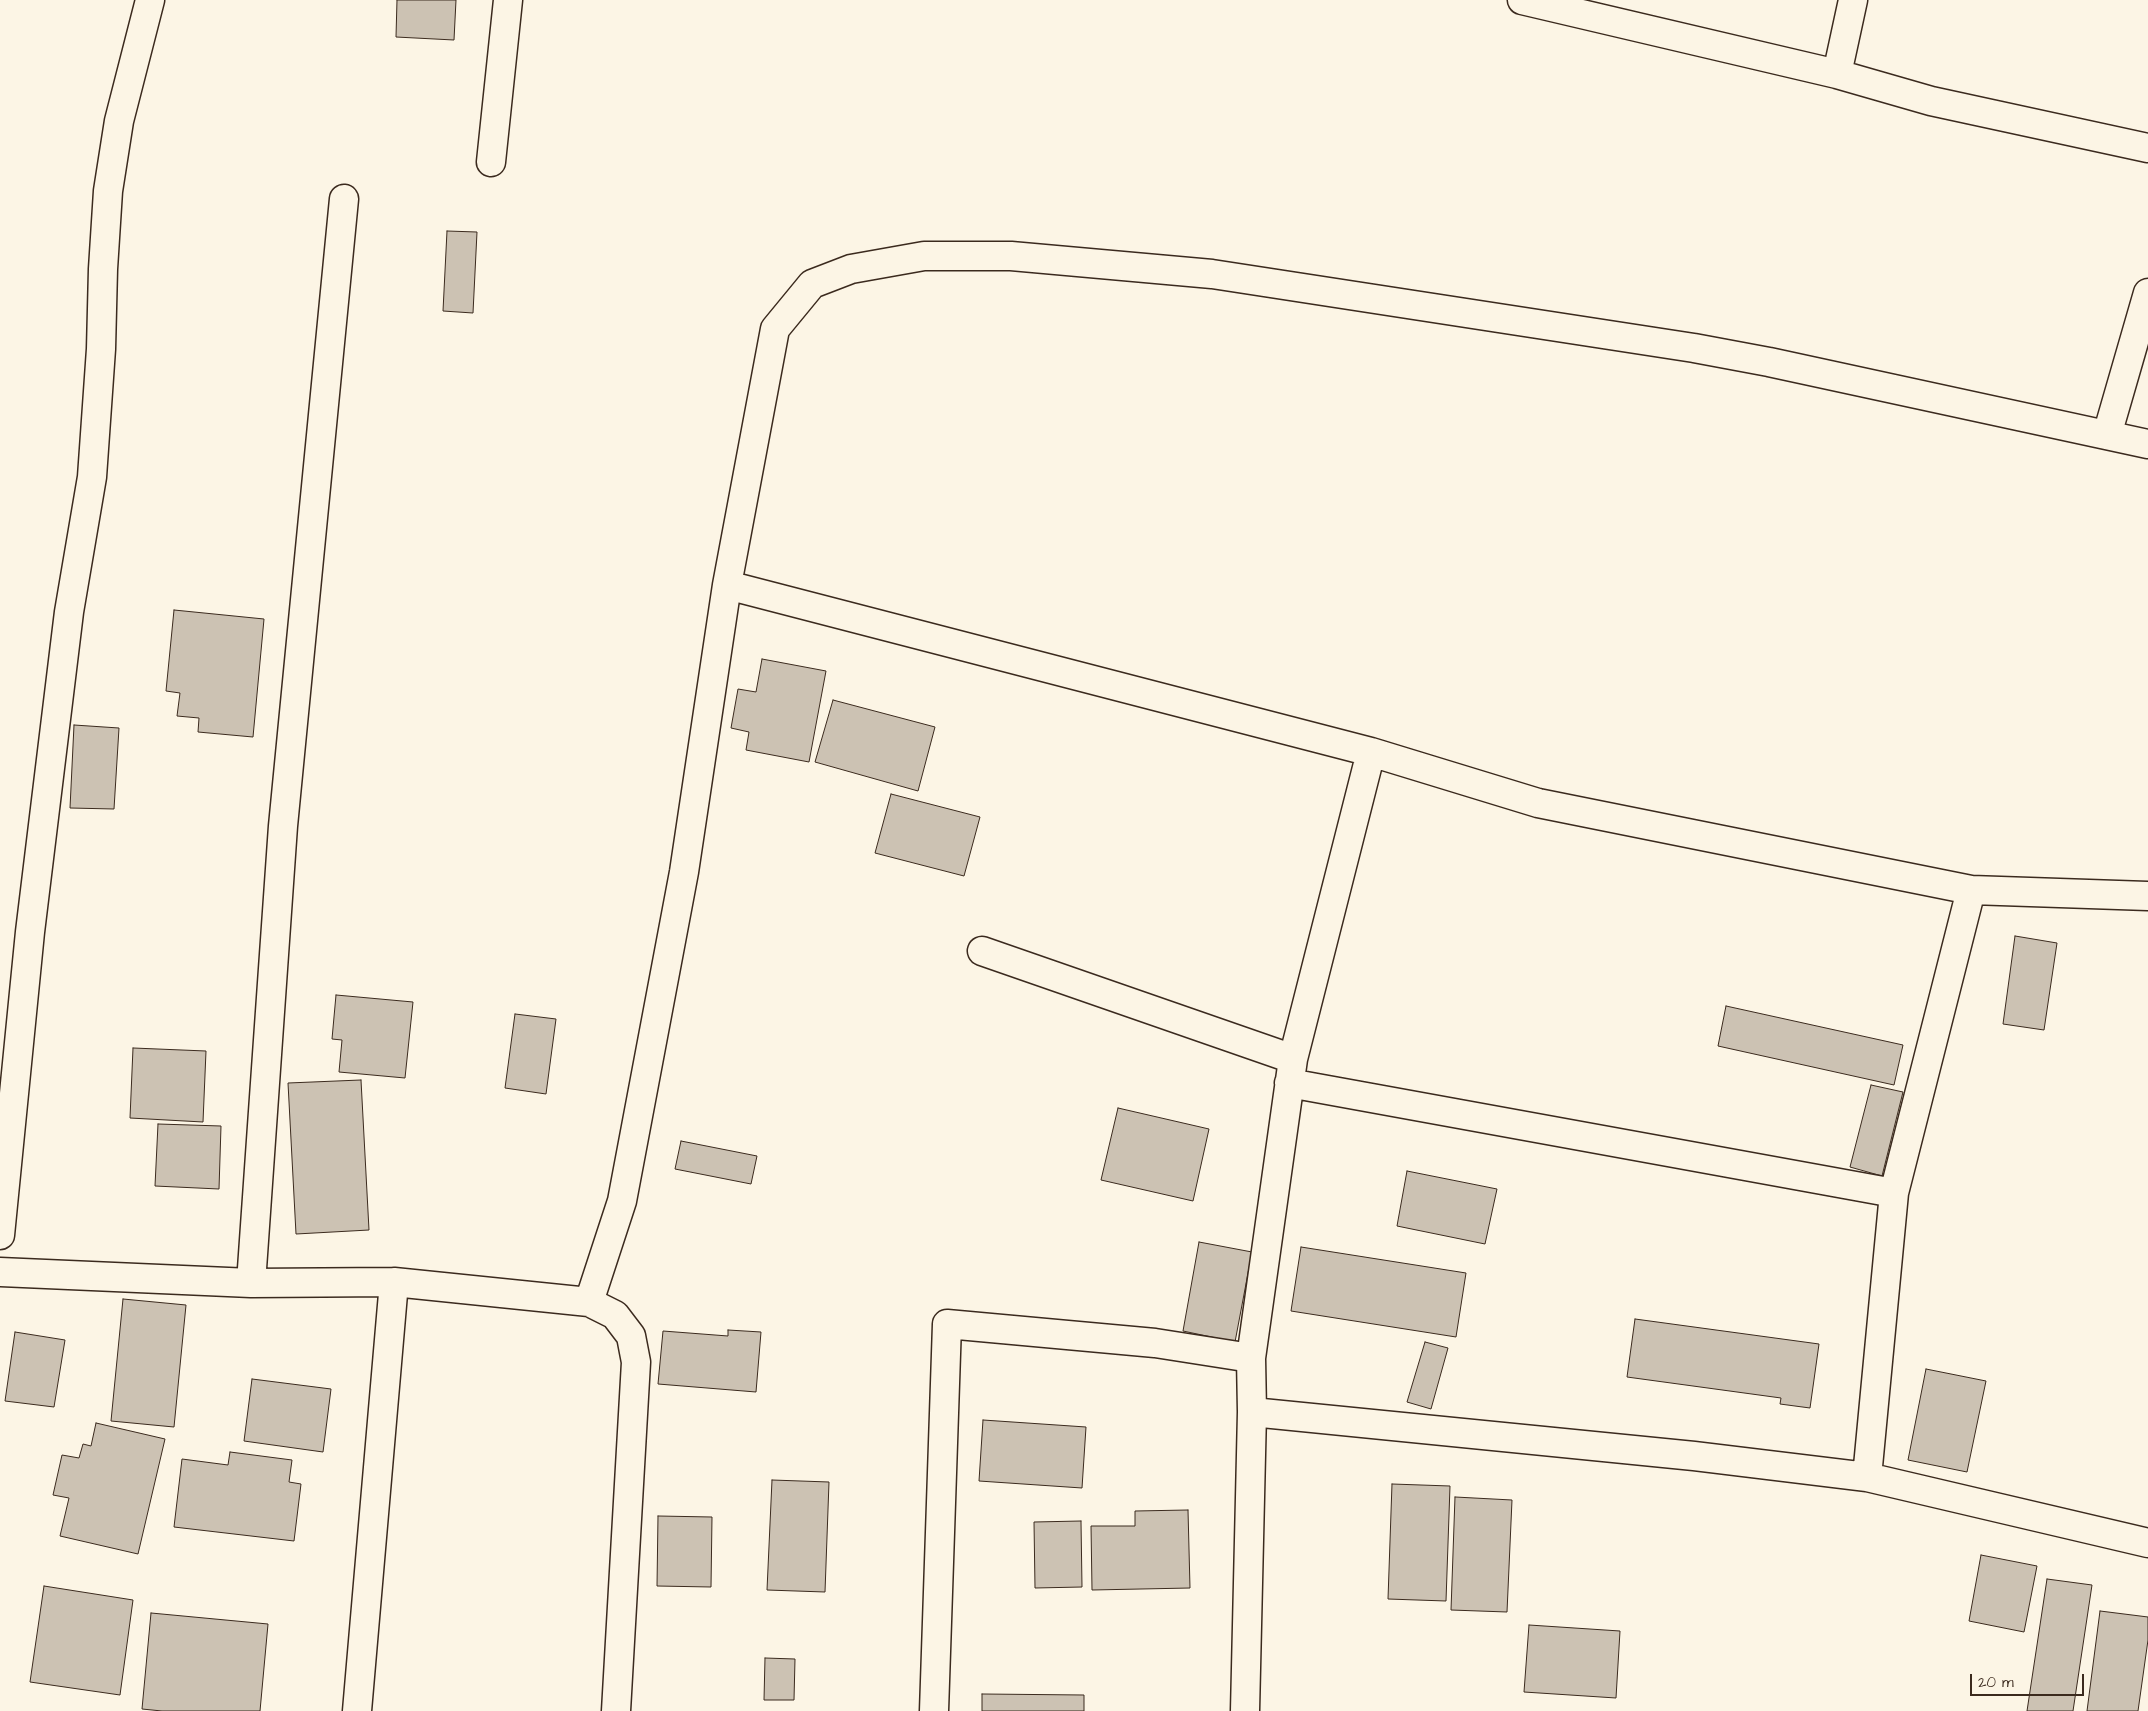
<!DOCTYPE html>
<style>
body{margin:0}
#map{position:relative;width:2148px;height:1711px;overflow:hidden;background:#fcf5e5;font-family:"Architects Daughter",sans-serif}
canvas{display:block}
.scale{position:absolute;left:1970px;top:1674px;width:114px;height:22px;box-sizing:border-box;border:2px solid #3b2a1e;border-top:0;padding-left:6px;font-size:15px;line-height:18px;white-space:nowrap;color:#3b2a1e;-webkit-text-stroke:4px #fcf5e5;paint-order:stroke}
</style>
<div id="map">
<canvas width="2148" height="1711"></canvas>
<div class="scale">20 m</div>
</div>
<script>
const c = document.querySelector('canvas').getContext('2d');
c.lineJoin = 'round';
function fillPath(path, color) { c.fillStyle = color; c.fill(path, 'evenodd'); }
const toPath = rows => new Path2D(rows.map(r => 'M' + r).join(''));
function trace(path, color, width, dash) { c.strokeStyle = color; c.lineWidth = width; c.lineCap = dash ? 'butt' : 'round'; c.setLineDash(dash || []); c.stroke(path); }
const building = toPath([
 [397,0,456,0,454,40,396,37,397,0],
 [447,231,477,232,473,313,443,311,447,231],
 [174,610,264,619,253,737,198,732,199,718,177,716,180,693,166,691,174,610],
 [762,659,826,671,809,762,746,750,749,732,731,728,738,689,756,692,762,659],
 [833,700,935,727,918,791,815,762,833,700],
 [74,725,119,728,114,809,70,808,74,725],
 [891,794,980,817,964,876,875,853,891,794],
 [2015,936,2057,943,2044,1030,2003,1024,2015,936],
 [336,995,413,1002,405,1078,339,1072,342,1040,332,1039,336,995],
 [1726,1006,1903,1045,1894,1085,1718,1046,1726,1006],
 [515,1014,556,1019,546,1094,505,1088,515,1014],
 [133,1048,206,1051,203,1122,130,1118,133,1048],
 [361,1080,369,1230,296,1234,288,1083,361,1080],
 [1871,1085,1903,1092,1882,1176,1850,1167,1871,1085],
 [1118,1108,1209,1129,1193,1201,1101,1180,1118,1108],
 [158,1124,221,1126,219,1189,155,1186,158,1124],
 [681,1141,757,1156,751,1184,675,1169,681,1141],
 [1407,1171,1497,1189,1485,1244,1397,1226,1407,1171],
 [1199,1242,1252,1252,1235,1342,1183,1331,1199,1242],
 [1301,1247,1466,1273,1456,1337,1291,1311,1301,1247],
 [123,1299,186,1305,174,1427,111,1421,123,1299],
 [1635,1319,1819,1344,1810,1408,1780,1404,1781,1398,1627,1377,1635,1319],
 [728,1330,761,1332,756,1392,658,1384,663,1331,728,1336,728,1330],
 [15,1332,65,1340,54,1407,5,1401,15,1332],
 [1425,1342,1448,1348,1431,1409,1407,1402,1425,1342],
 [1926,1369,1986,1381,1967,1472,1908,1460,1926,1369],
 [252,1379,331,1389,323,1452,244,1441,252,1379],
 [983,1420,1086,1427,1082,1488,979,1481,983,1420],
 [96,1423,165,1439,138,1554,60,1536,69,1498,53,1495,62,1455,79,1458,83,1444,91,1446,96,1423],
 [230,1452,292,1460,289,1482,301,1484,294,1541,174,1527,182,1459,228,1465,230,1452],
 [772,1480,829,1482,825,1592,767,1590,772,1480],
 [1392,1484,1450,1486,1446,1601,1388,1599,1392,1484],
 [1455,1497,1512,1500,1507,1612,1451,1610,1455,1497],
 [1188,1510,1190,1588,1092,1590,1091,1526,1135,1526,1135,1511,1188,1510],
 [658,1516,712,1517,711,1587,657,1586,658,1516],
 [1081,1521,1082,1587,1035,1588,1034,1522,1081,1521],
 [1981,1555,2037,1566,2024,1632,1969,1621,1981,1555],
 [2047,1579,2092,1585,2073,1711,2027,1711,2047,1579],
 [44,1586,133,1600,120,1695,30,1682,44,1586],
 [2100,1611,2148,1617,2148,1640,2138,1711,2087,1711,2100,1611],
 [151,1613,268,1624,260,1711,162,1711,142,1709,151,1613],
 [1529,1625,1620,1631,1616,1698,1524,1692,1529,1625],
 [765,1658,795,1659,794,1700,764,1700,765,1658],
 [982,1694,1084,1695,1084,1711,982,1711,982,1694]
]);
const minor = toPath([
 [1522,0,1837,74,1931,101,2148,148],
 [1837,74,1853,0],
 [491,162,508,0],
 [2107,435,2148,293],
 [727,585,1371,752,1538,803,1971,890,2148,896],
 [982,951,1293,1059],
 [1289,1083,1894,1193],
 [0,1235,30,932,69,612,92,477,101,349,103,269,108,191,119,121,150,0],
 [0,1272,251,1283,394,1282,589,1302,615,1315,631,1336,636,1362,616,1711],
 [251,1283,283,826,344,199],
 [589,1302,622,1201,684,872,727,585,775,329,812,284,851,269,924,256,1011,256,1212,274,1694,348,1769,362,2148,444],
 [1252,1412,1694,1456,1867,1477,2148,1543],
 [1867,1477,1894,1193,1971,890],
 [357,1711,394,1282],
 [934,1711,947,1324,1155,1343,1251,1358],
 [1245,1711,1252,1412,1251,1358,1293,1059,1371,752]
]);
fillPath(building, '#ccc2b3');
trace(building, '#3b2a1e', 1);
trace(minor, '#3b2a1e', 31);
trace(minor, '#fcf5e5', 28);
</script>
